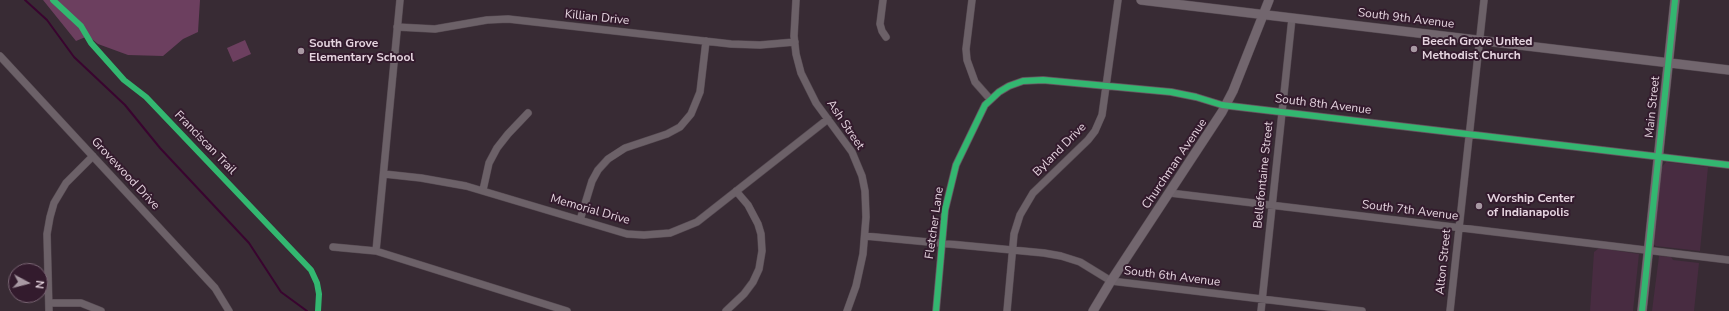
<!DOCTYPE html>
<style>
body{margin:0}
#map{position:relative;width:1729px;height:311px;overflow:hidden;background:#382b34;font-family:"Nunito Sans",sans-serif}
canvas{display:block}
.north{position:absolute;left:8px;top:263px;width:40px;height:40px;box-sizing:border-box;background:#331b2d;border:1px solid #7a6574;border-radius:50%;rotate:97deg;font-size:11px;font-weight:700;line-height:16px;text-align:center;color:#e5d4df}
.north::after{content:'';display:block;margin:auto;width:14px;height:18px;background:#a899a3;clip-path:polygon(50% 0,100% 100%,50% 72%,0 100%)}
</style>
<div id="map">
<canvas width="1729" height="311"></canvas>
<div class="north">N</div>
</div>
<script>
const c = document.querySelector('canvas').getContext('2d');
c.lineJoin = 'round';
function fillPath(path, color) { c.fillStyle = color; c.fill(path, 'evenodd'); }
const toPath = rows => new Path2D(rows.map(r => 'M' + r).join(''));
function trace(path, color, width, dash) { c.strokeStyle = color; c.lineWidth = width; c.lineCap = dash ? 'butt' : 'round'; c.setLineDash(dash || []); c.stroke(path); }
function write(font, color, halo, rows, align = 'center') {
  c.font = font + ' "Nunito Sans",sans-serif'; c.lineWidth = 4; c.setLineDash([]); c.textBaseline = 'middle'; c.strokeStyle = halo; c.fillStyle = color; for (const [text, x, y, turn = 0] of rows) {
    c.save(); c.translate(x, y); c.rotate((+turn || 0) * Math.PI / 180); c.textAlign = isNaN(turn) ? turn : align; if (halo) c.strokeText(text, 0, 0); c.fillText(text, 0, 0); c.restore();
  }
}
const built = toPath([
 [1666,162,1708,167,1700,251,1656,246,1653,244,1662,167],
 [1599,248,1639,254,1633,311,1590,311,1594,252],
 [1659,256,1671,257,1673,260,1699,263,1694,311,1652,311]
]);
const green = toPath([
 [43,0,200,0,198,32,183,39,163,56,128,55,98,44,88,36,76,41],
 [245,40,251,54,233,62,227,48]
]);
const stream = toPath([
 [25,0,47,20,74,57,125,105,160,148,249,243,281,292,307,311]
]);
const street = toPath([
 [796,0,794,36,796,54,801,73,816,103,852,152,862,176,865,191,866,217,863,254,856,286,847,311],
 [883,0,880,24,882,31,886,37],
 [972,0,966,49,967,60,975,82,990,99],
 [397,27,435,29,487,20,508,19,731,44,760,45,795,42],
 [0,56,215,288,229,311],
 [384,174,421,178,466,186,627,234,644,235,670,233,697,222,828,119],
 [483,190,489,163,497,148,508,134,528,113],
 [1170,193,1729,260],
 [580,220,592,181,598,170,608,159,625,148,667,134,680,127,691,114,700,92,706,41],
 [865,236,1044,253,1061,256,1080,262,1111,281,1362,311],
 [333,247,376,251,567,311],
 [376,251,400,0],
 [49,303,81,303,101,311],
 [49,311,47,234,50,217,54,203,66,183,93,156],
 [726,311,744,294,753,282,759,269,762,251,761,234,758,224,748,205,736,191],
 [936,311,945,210,956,165,985,105,999,92,1009,86,1023,81,1043,80,1171,92,1196,97,1222,105,1729,165],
 [1007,311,1014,234,1020,215,1033,193,1088,140,1095,131,1102,115,1118,0],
 [1261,311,1292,18],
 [1450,311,1484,0]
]);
const secondary = toPath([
 [1141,0,1729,70],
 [1093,311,1111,281,1222,112,1233,91,1269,0],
 [1642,311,1675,0]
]);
const cycleway = toPath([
 [53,0,81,26,91,43,124,80,146,97,311,270,317,283,319,294,318,311],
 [936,311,945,210,956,165,985,105,999,92,1009,86,1023,81,1043,80,1171,92,1196,97,1222,105,1729,165],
 [1642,311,1675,0]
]);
const markers = [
 [1414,49,4,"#a899a3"],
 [301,51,4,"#a899a3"],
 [1479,206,4,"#a899a3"]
];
const streetNames = [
 ["Killian Drive",597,18,6],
 ["South 9th Avenue",1406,19,7],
 ["South 8th Avenue",1323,105,7],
 ["Main Street",1653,107,-84],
 ["Ash Street",845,125,56],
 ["Franciscan Trail",205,143,46],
 ["Byland Drive",1060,150,-45],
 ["Churchman Avenue",1175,164,-56],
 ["Grovewood Drive",125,174,47],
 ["Bellefontaine Street",1264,175,-84],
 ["Memorial Drive",590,210,16],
 ["South 7th Avenue",1410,211,7],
 ["Fletcher Lane",935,223,-82],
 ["Alton Street",1444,262,-84],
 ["South 6th Avenue",1172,277,7]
];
const poiNames = [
 ["Beech Grove United",1422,42],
 ["Methodist Church",1422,56],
 ["South Grove",309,44],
 ["Elementary School",309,58],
 ["Worship Center",1487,199],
 ["of Indianapolis",1487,213]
];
fillPath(built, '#482c41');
fillPath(green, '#6c3f5f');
trace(stream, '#39042f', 2);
trace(street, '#564a52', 8);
trace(secondary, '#564a52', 10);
trace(street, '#6c6168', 7);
trace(secondary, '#72666e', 9);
trace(cycleway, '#33b770', 6);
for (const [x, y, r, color] of markers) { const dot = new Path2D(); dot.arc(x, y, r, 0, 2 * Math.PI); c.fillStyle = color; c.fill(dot); trace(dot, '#331b2d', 1.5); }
write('12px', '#e5d4df', '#331b2d', streetNames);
write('bold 12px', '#e5d4df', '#331b2d', poiNames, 'left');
</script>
